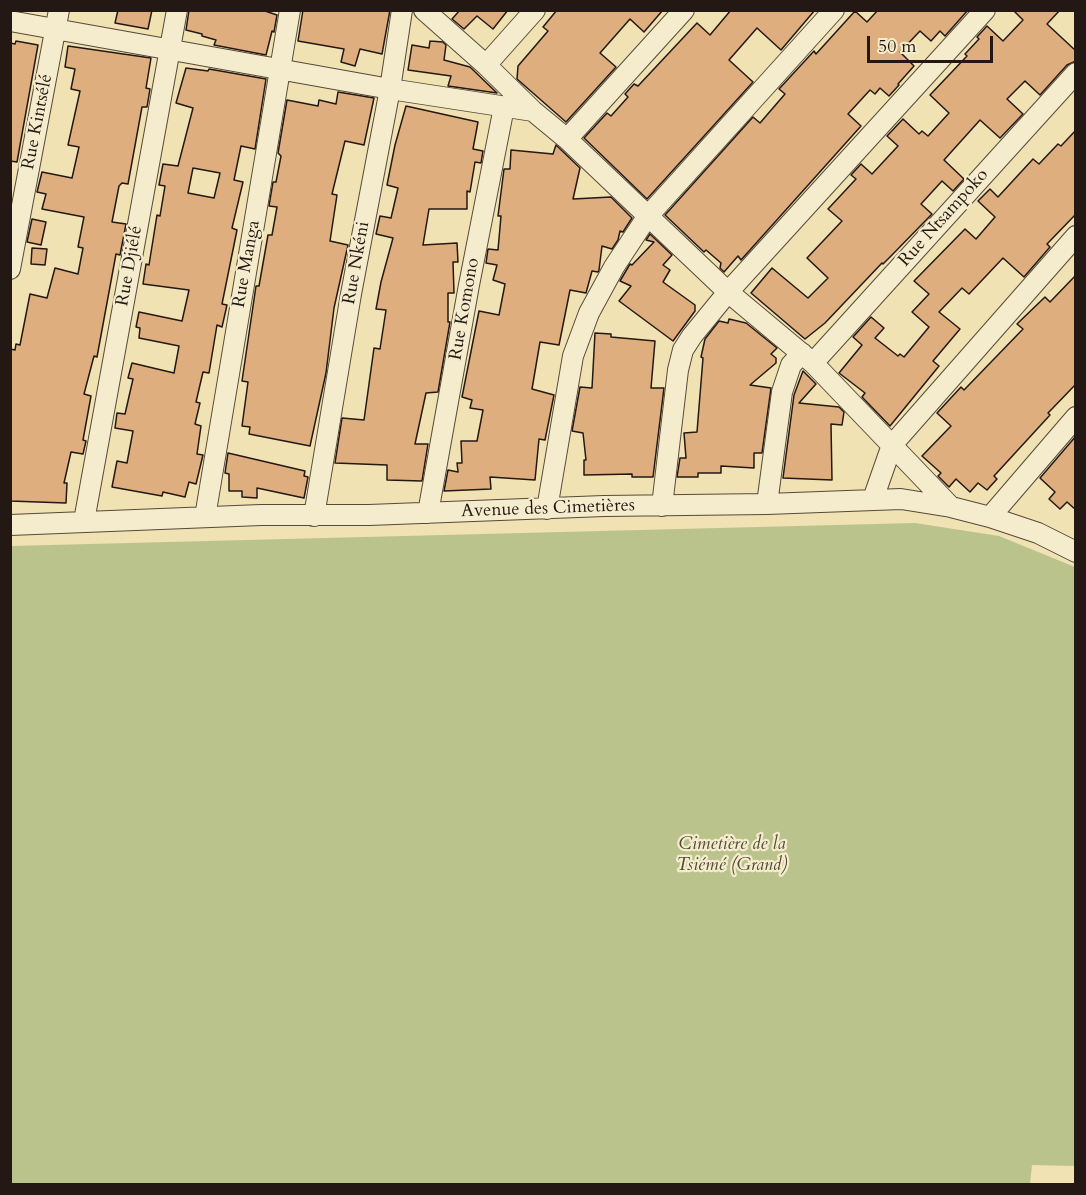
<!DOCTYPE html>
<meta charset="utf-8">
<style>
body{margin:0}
#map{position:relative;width:1086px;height:1195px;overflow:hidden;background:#f0e2b2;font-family:Cardo,serif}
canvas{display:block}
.frame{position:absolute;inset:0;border:12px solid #231813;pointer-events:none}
.scale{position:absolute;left:867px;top:36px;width:126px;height:27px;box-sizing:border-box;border:3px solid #231813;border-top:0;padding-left:8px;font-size:18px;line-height:21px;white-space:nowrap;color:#231813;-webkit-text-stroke:4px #f5eccd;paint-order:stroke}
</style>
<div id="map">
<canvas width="1086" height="1195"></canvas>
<div class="frame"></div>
<div class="scale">50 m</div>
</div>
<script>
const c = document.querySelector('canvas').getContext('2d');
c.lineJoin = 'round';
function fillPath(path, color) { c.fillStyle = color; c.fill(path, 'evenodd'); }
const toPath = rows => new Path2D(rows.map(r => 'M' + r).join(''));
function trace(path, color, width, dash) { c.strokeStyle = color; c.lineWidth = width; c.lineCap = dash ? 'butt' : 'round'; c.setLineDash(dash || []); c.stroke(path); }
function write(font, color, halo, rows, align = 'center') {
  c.font = font + ' Cardo,serif'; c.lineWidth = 4.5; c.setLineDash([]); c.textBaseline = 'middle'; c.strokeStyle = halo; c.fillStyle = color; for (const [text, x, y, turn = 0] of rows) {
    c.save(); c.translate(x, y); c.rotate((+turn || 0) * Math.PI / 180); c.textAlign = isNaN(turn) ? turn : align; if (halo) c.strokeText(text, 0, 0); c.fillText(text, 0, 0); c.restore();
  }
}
const green = toPath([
 [915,523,999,536,1075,567,1075,1166,1032,1165,1030,1184,11,1184,11,546]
]);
const building = toPath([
 [118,10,152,10,148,29,115,23,118,10],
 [189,10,262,10,277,15,274,32,272,31,266,55,214,45,216,40,202,36,202,34,186,30,189,10],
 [303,10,390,10,382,54,360,49,355,66,341,62,344,49,298,41,303,10],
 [460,10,508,10,493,29,477,16,464,29,452,19,460,10],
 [557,10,663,10,644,32,630,19,600,53,616,67,566,122,517,79,518,66,548,31,543,27,557,10],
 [731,10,815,10,781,50,757,28,729,60,753,82,647,199,584,138,607,113,611,116,628,97,625,94,634,84,638,86,697,23,710,35,731,10],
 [878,10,968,10,945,36,940,31,931,41,920,31,900,52,914,66,898,84,899,85,889,96,880,88,875,94,870,90,848,114,861,126,741,260,738,256,724,272,720,268,721,263,706,250,704,252,665,215,753,117,760,123,785,94,779,89,814,51,816,54,855,11,867,22,878,10],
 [1013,10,1060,10,1047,24,1076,51,1076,61,1067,65,1040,95,1025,81,1007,99,1023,114,1000,138,980,120,944,160,964,179,953,191,942,181,921,204,932,214,890,257,883,264,882,263,825,323,805,339,751,293,772,268,808,298,828,278,807,258,842,221,828,209,856,179,851,175,861,164,872,174,898,146,887,136,903,119,919,134,922,131,928,136,949,113,930,95,967,56,965,54,979,39,977,37,987,26,1003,41,1023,20,1013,10],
 [16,41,38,45,17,162,10,161,10,43,15,44,16,41],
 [430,41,443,42,446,45,444,60,470,67,497,93,448,86,451,76,408,70,412,45,429,48,430,41],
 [68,46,151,58,146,88,150,89,147,107,142,107,128,184,122,183,119,186,112,222,126,224,120,255,116,254,97,357,94,356,84,394,91,396,83,440,86,441,83,454,71,452,64,483,67,483,66,503,10,501,10,349,15,350,16,344,20,345,30,294,47,298,55,268,78,274,83,248,78,247,84,217,42,209,46,194,37,192,42,172,72,178,79,147,68,145,80,91,71,89,75,69,65,67,68,46],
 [186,68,208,71,209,69,266,79,255,149,241,146,234,180,243,182,232,228,237,230,222,304,227,305,222,327,217,325,209,373,203,372,196,402,200,403,195,424,201,426,197,454,203,455,196,484,189,482,185,497,163,492,162,496,112,487,117,461,127,463,133,431,115,428,117,413,125,414,133,379,128,378,132,363,174,373,179,346,139,338,140,328,136,327,139,312,182,321,189,290,143,284,146,264,149,265,157,215,160,216,165,186,159,185,163,164,178,166,193,108,176,103,186,68],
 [193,168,220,173,214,198,188,193,193,168],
 [338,92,374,98,364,145,345,141,332,194,337,195,330,241,348,245,334,308,326,373,310,446,249,434,250,427,242,426,248,382,242,381,256,286,259,286,268,235,272,235,277,207,269,206,273,182,276,182,281,156,278,153,287,100,318,106,319,100,336,104,338,92],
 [406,106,478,122,473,149,483,151,481,163,475,162,470,192,467,191,467,209,429,209,423,245,457,243,458,262,453,262,454,293,448,293,448,322,450,322,438,392,426,393,415,444,428,444,422,481,387,480,387,465,335,463,342,418,364,420,374,348,380,349,386,310,376,309,381,282,393,238,376,234,380,216,391,218,398,188,387,185,395,145,406,106],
 [1076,130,1076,214,1047,244,1050,247,1024,277,1003,258,969,294,962,288,939,312,960,329,933,361,939,366,890,426,862,397,865,393,839,373,862,345,853,337,871,317,884,328,875,338,898,356,900,354,904,357,929,327,912,312,929,294,914,281,965,229,976,239,995,217,978,201,990,189,998,197,1033,159,1039,164,1058,144,1061,146,1076,130],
 [556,145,580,168,573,199,611,197,632,218,623,232,620,231,618,240,612,249,602,246,599,270,598,272,592,271,586,293,570,290,559,345,540,342,532,389,554,395,545,440,539,439,535,480,490,477,491,489,444,491,448,470,458,472,457,463,462,463,461,441,477,441,483,410,470,408,472,400,462,397,479,311,499,315,505,284,493,280,497,265,486,263,488,249,498,250,501,216,498,216,504,169,510,169,511,150,553,154,556,145],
 [32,219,46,222,41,245,27,242,32,219],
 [650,234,672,255,663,265,670,270,663,282,695,305,695,311,673,341,619,301,631,286,620,281,630,264,632,265,654,242,646,240,650,234],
 [32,248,47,249,45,265,31,264,32,248],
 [1076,275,1076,384,1048,413,1050,415,994,476,997,479,987,490,978,483,970,492,956,479,949,487,938,476,941,473,922,456,951,426,937,413,961,387,964,390,1023,329,1017,324,1045,297,1050,302,1076,275],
 [729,319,746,323,777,348,771,354,776,358,776,363,750,385,771,388,762,453,754,453,754,468,721,466,721,473,698,473,698,477,677,477,680,458,686,458,684,433,697,432,703,358,701,357,705,339,719,321,728,323,729,319],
 [595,333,611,334,611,337,655,341,651,388,664,388,653,477,632,477,632,474,584,475,584,460,586,460,583,433,572,431,580,387,592,388,595,333],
 [803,371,816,384,799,403,839,407,844,412,842,425,831,424,832,480,783,478,794,395,803,371],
 [1076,436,1076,510,1067,502,1060,509,1049,499,1055,492,1040,478,1076,436],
 [228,453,305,471,304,476,308,477,304,498,257,488,257,498,242,497,242,491,229,491,229,474,225,473,228,453]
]);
const minor = toPath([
 [424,10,486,65,533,111,567,139,728,292,813,363,951,507],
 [10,21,390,89,533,111],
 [486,65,535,10],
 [567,139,684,10],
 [10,269,59,10],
 [813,363,1076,73],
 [873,499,892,445,1076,236],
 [767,504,782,392,791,365,802,353],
 [662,506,678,370,683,350,692,336,728,292,985,10],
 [547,509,573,356,589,313,614,267,647,217,834,10],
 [428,513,469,285,504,107],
 [314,516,351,294,390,89,402,10],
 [205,517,290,10],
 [990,517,1076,417],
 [84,521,177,10],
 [10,525,261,515,369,515,604,506,767,504,901,499,951,507,990,517,1038,533,1076,552]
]);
const streetNames = [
 ["Rue Kintsélé",38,122,-79],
 ["Rue Ntsampoko",944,218,-48],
 ["Rue Nkéni",357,263,-80],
 ["Rue Manga",247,264,-80],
 ["Rue Djiélé",130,266,-80],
 ["Rue Komono",465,309,-80],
 ["Avenue des Cimetières",548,509,-2]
];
const parkNames = [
 ["Cimetière de la",732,845],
 ["Tsiémé (Grand)",732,866]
];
fillPath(green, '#bbc38c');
fillPath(building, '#dfae7e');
trace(building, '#231813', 1.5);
trace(minor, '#564a3b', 22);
trace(minor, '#f5eccd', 20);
write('18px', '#231813', '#f5eccd', streetNames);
write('italic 18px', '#514b37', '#f5eccd', parkNames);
</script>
